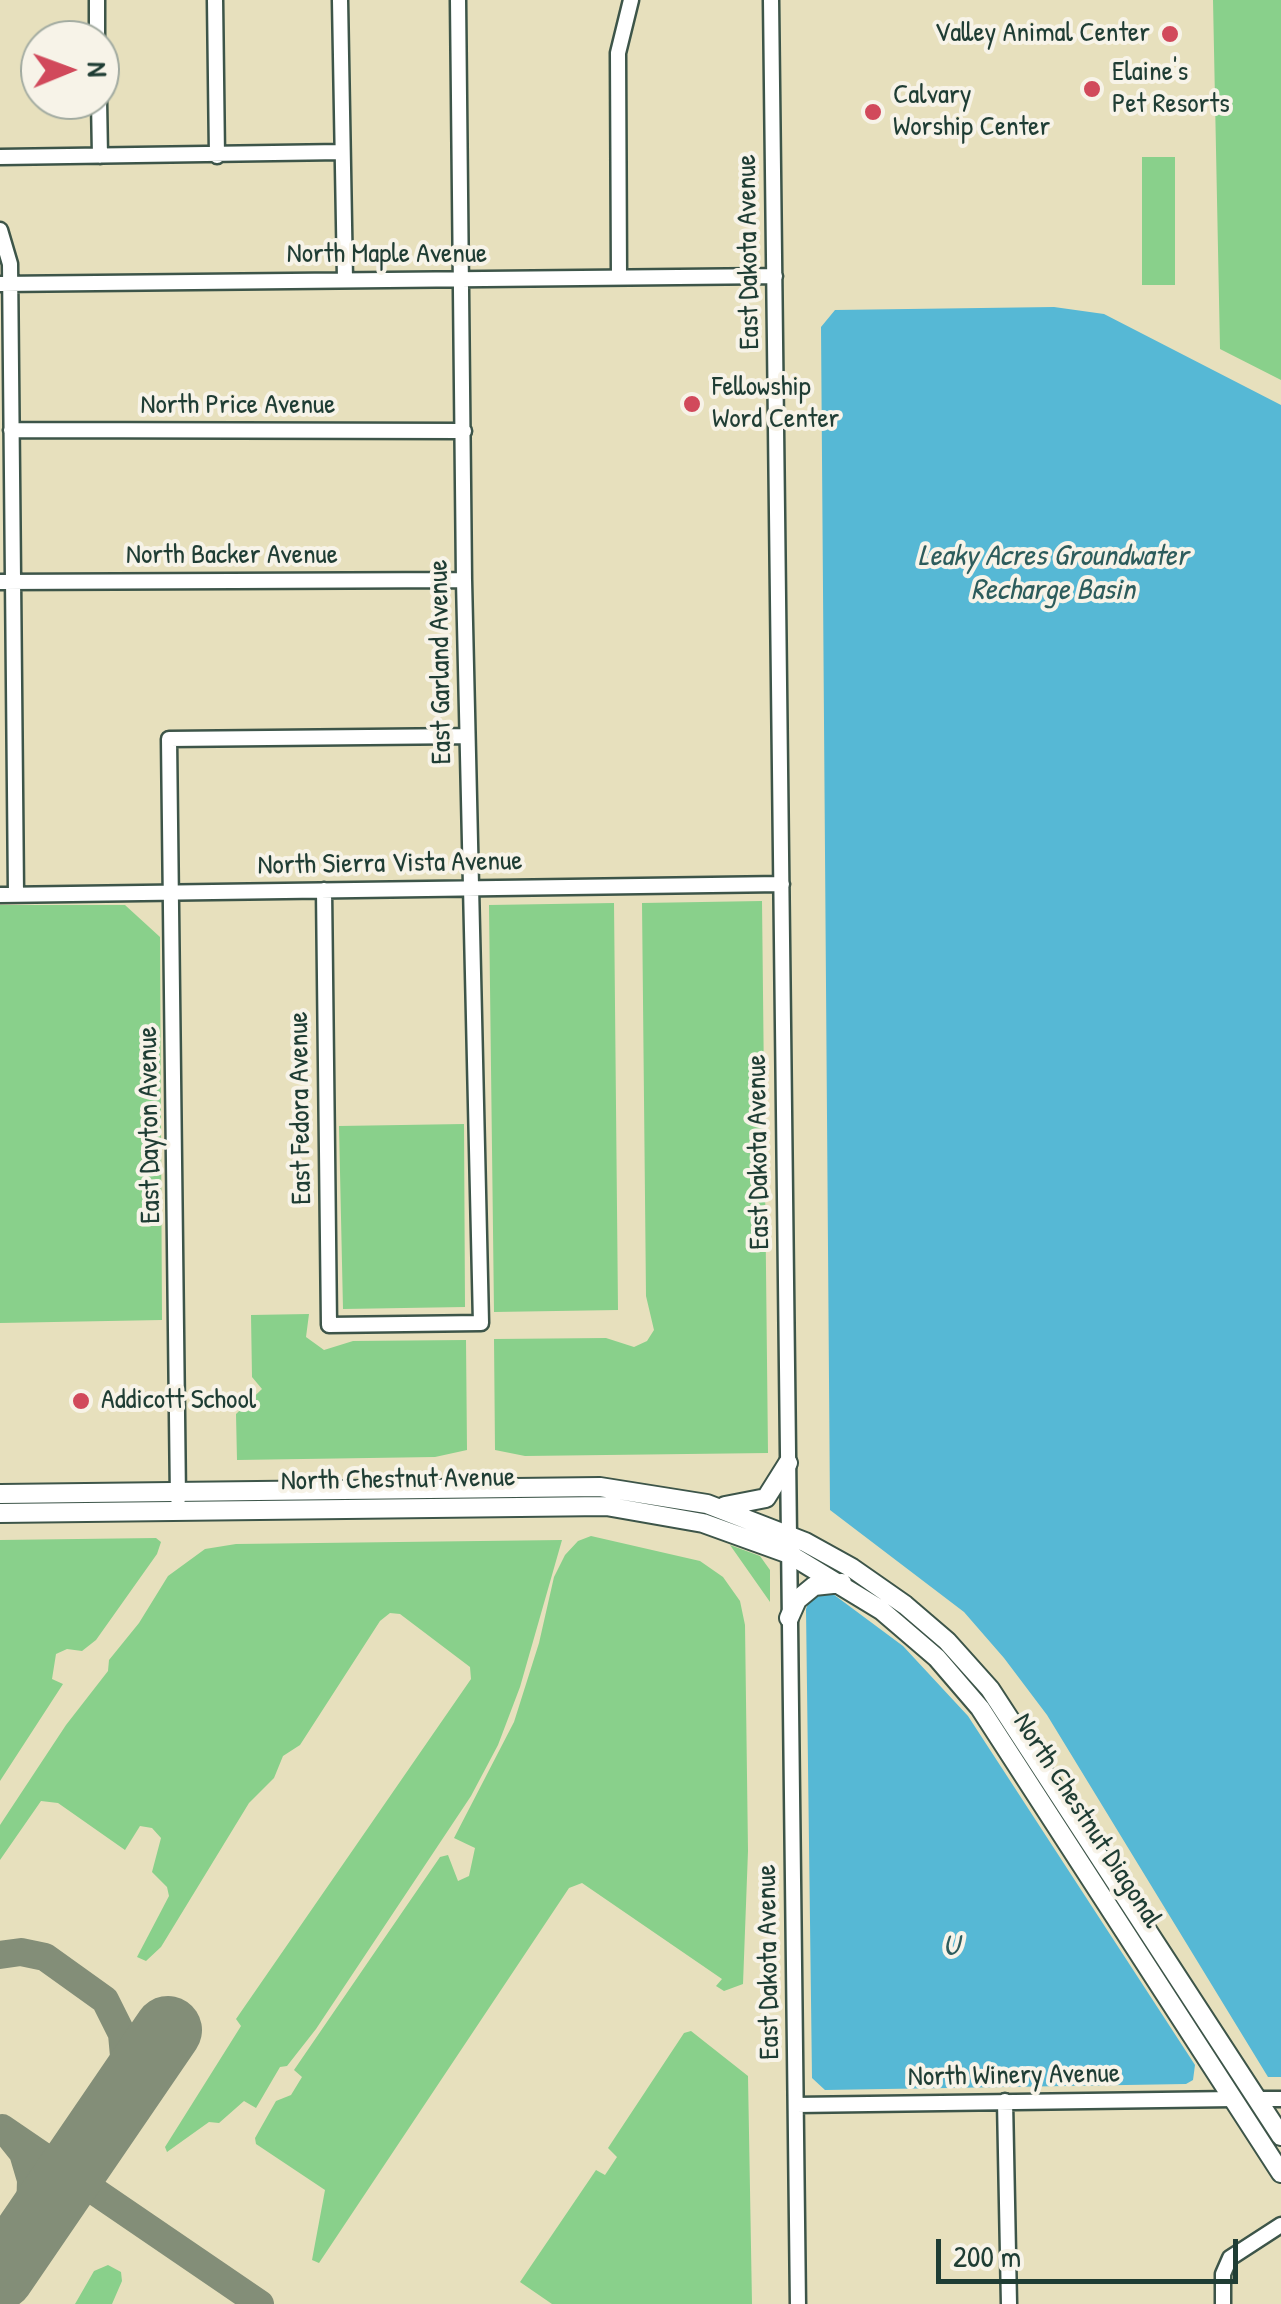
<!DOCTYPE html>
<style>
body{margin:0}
#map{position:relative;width:1281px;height:2304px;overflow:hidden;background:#e7e0bd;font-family:"Patrick Hand",sans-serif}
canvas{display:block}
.north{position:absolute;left:20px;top:20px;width:100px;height:100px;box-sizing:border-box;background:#f7f3e8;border:2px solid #a1aaa0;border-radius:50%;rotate:89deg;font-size:28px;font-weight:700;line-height:40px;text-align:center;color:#1f3d34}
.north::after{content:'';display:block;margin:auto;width:35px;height:45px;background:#d1495b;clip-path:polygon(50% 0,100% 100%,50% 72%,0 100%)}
.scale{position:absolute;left:936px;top:2239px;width:302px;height:45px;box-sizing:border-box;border:5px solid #1f3d34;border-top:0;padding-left:12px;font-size:30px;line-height:35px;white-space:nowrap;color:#1f3d34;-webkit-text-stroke:8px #f7f3e8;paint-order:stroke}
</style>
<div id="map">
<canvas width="1281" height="2304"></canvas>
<div class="north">N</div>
<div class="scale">200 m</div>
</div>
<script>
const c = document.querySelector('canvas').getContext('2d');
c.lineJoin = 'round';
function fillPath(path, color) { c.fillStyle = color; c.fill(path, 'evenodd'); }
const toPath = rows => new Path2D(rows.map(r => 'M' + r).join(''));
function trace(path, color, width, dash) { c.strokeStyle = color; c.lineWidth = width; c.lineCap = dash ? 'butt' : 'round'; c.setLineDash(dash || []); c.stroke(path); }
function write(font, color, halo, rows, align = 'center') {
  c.font = font + ' "Patrick Hand",sans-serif'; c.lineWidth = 8; c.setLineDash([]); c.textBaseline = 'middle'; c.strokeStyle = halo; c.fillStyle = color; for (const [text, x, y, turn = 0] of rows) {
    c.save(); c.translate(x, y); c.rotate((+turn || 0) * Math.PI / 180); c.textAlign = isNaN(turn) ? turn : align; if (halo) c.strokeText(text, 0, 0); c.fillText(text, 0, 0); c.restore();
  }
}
const green = toPath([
 [1213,0,1281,0,1281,380,1220,349],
 [1142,157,1175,157,1175,285,1142,285],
 [762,901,768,1453,525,1456,495,1450,494,1339,606,1338,634,1347,647,1341,654,1330,646,1296,642,903],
 [614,903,618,1310,494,1312,489,905],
 [0,905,125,905,160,937,162,1320,0,1323],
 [464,1124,465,1307,343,1309,339,1126],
 [309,1314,306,1337,324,1350,353,1341,466,1340,467,1450,435,1457,237,1460,236,1414,262,1389,252,1377,251,1315],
 [591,1536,700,1561,723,1577,740,1601,745,1625,748,1851,743,1984,724,1991,716,1986,722,1979,582,1883,569,1888,319,2263,312,2260,325,2190,256,2144,255,2138,276,2101,291,2095,302,2077,294,2070,440,1857,448,1855,458,1881,469,1876,475,1848,454,1838,514,1722,539,1643,554,1577,565,1555,578,1541],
 [156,1538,161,1542,157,1554,96,1640,82,1651,67,1649,56,1654,52,1679,63,1684,0,1781,0,1540],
 [562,1540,520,1687,498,1745,471,1796,316,2029,287,2066,280,2067,256,2108,244,2101,219,2123,209,2122,167,2152,165,2147,241,2026,236,2019,471,1679,470,1667,400,1614,390,1613,380,1621,300,1745,283,1756,274,1778,249,1803,161,1947,146,1961,137,1957,169,1896,167,1887,152,1872,161,1838,152,1828,140,1826,125,1850,58,1803,41,1801,0,1860,0,1825,66,1725,108,1671,109,1660,139,1623,168,1576,205,1549,236,1544],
 [730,1545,760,1556,770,1570,770,1602],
 [691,2031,748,2076,752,2304,552,2304,520,2282,596,2170,605,2175,617,2157,608,2148,684,2033],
 [108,2265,121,2272,122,2281,112,2304,75,2304,94,2271]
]);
const water = toPath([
 [1054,307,1104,314,1281,405,1281,2077,1268,2077,1047,1715,1004,1658,964,1612,830,1510,821,327,835,310],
 [821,1592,833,1594,903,1646,968,1716,1195,2065,1193,2080,1186,2084,825,2090,812,2078,806,1609,810,1598]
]);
const taxiway = toPath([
 [0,1955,21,1952,45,1957,105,2000,122,2034,127,2089],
 [2,2128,260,2304],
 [11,2138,23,2153,31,2180,30,2214,18,2249]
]);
const runway = toPath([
 [0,2276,168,2030]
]);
const minor = toPath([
 [97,0,97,40],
 [215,0,217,156],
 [340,0,345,279],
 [771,0,798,2304],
 [99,100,100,156],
 [0,157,342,152],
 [0,230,10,264,16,894],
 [619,277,618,53,631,0],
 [0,284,775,276],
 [11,430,464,431],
 [0,582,464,580],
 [324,890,329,1325,481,1323,464,580,458,0],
 [0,895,782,884],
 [178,1499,169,739,467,736],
 [1256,2099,1281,2099],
 [1005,2101,1009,2304],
 [796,2105,1234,2099],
 [1223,2304,1223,2274,1230,2258,1281,2225]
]);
const major = toPath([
 [0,1494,600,1487,707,1504,805,1542,852,1568,905,1605,947,1641,990,1689,1281,2136],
 [725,1506,766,1498,788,1463],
 [0,1513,606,1506,703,1523,789,1554,881,1610,937,1658,980,1708,1281,2173],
 [789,1618,797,1600,814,1586,842,1583]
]);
const markers = [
 [1170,34,10,"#d1495b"],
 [1092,89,10,"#d1495b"],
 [873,112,10,"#d1495b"],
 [692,404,10,"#d1495b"],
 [81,1401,10,"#d1495b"]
];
const poiNames = [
 ["Valley Animal Center",1150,34,"right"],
 ["Elaine's",1112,73],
 ["Pet Resorts",1112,105],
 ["Calvary",893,96],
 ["Worship Center",893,128],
 ["Fellowship",712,388],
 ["Word Center",712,420],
 ["Addicott School",101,1401]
];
const streetNames = [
 ["East Dakota Avenue",749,252,-91],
 ["North Maple Avenue",387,255],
 ["North Price Avenue",238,406],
 ["North Backer Avenue",232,556],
 ["East Garland Avenue",441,662,-91],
 ["North Sierra Vista Avenue",390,864,-1],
 ["East Fedora Avenue",301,1108,-91],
 ["East Dayton Avenue",150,1125,-91],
 ["East Dakota Avenue",759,1152,-91],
 ["North Chestnut Avenue",398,1480,-1],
 ["North Chestnut Diagonal",1087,1821,57],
 ["East Dakota Avenue",769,1962,-91],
 ["North Winery Avenue",1014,2076,-1]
];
const waterNames = [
 ["Leaky Acres Groundwater",1053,557],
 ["Recharge Basin",1053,591],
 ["U",951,1947]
];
fillPath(green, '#89d08b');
fillPath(water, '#56b8d5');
trace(taxiway, '#838e78', 28);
trace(runway, '#838e78', 68);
trace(minor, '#3d5549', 19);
trace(major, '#3d5549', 22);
trace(minor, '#fff', 14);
trace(major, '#fff', 18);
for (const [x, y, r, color] of markers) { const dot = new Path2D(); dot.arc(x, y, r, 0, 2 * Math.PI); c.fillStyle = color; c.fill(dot); trace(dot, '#f7f3e8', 4); }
write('28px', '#1f3d34', '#f7f3e8', poiNames, 'left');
write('28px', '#1f3d34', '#f7f3e8', streetNames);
write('italic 30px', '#2d5c5c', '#f7f3e8', waterNames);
</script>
